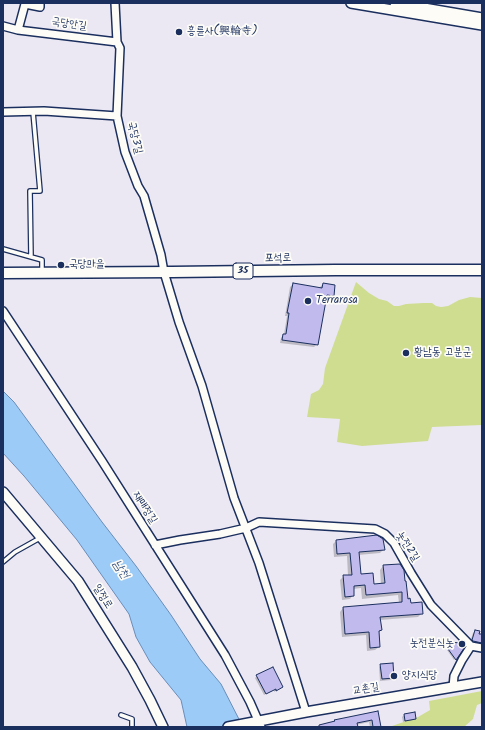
<!DOCTYPE html>
<meta charset="utf-8">
<style>
body{margin:0}
#map{position:relative;width:485px;height:730px;overflow:hidden;background:#ebe8f4;font-family:Kalam,sans-serif}
canvas{display:block}
.frame{position:absolute;inset:0;border:4px solid #1b2f5e;pointer-events:none}
</style>
<div id="map">
<canvas width="485" height="730"></canvas>
<div class="frame"></div>
</div>
<script>
const c = document.querySelector('canvas').getContext('2d');
c.lineJoin = 'round';
function fillPath(path, color) { c.fillStyle = color; c.fill(path, 'evenodd'); }
const toPath = rows => new Path2D(rows.map(r => 'M' + r).join(''));
function trace(path, color, width, dash) { c.strokeStyle = color; c.lineWidth = width; c.lineCap = dash ? 'butt' : 'round'; c.setLineDash(dash || []); c.stroke(path); }
function write(font, color, halo, rows, align = 'center') {
  c.font = font + ' Kalam,"LXGW WenKai TC","Poor Story",sans-serif'; c.lineWidth = 3.5; c.setLineDash([]); c.textBaseline = 'middle'; c.strokeStyle = halo; c.fillStyle = color; for (const [text, x, y, turn = 0] of rows) {
    c.save(); c.translate(x, y); c.rotate((+turn || 0) * Math.PI / 180); c.textAlign = isNaN(turn) ? turn : align; if (halo) c.strokeText(text, 0, 0); c.fillText(text, 0, 0); c.restore();
  }
}
const green = toPath([
 [356,282,369,293,379,299,387,301,394,306,399,306,406,304,423,303,432,303,436,306,441,307,448,306,459,300,470,297,482,298,482,425,432,427,428,441,362,446,337,442,340,419,307,417,311,394,319,390,323,384,325,368],
 [482,691,482,703,477,705,473,719,464,727,392,727,392,726,418,717,430,710,429,701]
]);
const water = toPath([
 [3,391,14,402,102,522,136,566,171,615,200,659,221,684,243,727,187,727,181,700,150,662,136,637,129,614,77,540,24,476,3,453,3,391]
]);
const shadow = toPath([
 [293,284,320,289,320,287,323,284,334,286,333,296,330,299,325,298,317,344,314,347,280,343,281,338,284,334,287,316,285,316,290,287],
 [336,541,384,549,380,553,358,555,360,575,373,585,381,585,380,570,383,566,399,565,407,600,410,604,422,613,418,617,380,620,381,630,378,633,379,647,375,650,367,651,366,635,342,637,340,612,343,608,399,603,398,595,362,599,361,588,353,589,353,595,350,599,342,600,340,580,344,576,348,576,347,556,334,557,333,544],
 [475,631,478,635,482,635,482,645,470,642,473,633],
 [449,644,455,659,454,660,447,650,447,645],
 [381,665,393,678,391,680,380,681,379,667],
 [257,676,280,688,274,692,274,690,264,695,255,678],
 [377,712,380,727,370,727,369,722,356,725,357,727,322,727],
 [404,715,415,718,413,720,403,722,402,717]
]);
const building = toPath([
 [293,283,322,288,323,283,335,285,334,296,327,295,318,345,282,340,283,334,286,334,289,313,287,313,293,283],
 [377,535,383,539,385,550,359,552,361,574,373,573,374,584,385,583,383,565,400,564,404,570,405,581,406,581,408,599,410,598,411,603,422,602,423,614,380,617,382,630,379,631,380,647,370,648,369,632,345,634,343,607,402,602,402,592,366,595,365,585,354,586,354,596,345,597,343,575,352,575,350,553,337,554,336,540,377,535],
 [475,630,480,631,479,634,482,634,482,643,473,641,472,640,475,630],
 [448,642,461,643,465,647,456,660,448,649,448,642],
 [393,663,394,678,382,679,380,664,393,663],
 [273,667,283,687,276,691,276,689,266,694,256,675,273,667],
 [378,711,381,727,373,727,372,720,357,723,358,727,319,727,319,725,335,721,334,720,378,711],
 [415,712,416,719,405,721,404,714,415,712]
]);
const lane = toPath([
 [3,249,42,260,42,272],
 [31,257,30,191,40,191,33,112],
 [3,562,15,552,40,538],
 [121,715,132,719,132,727]
]);
const street = toPath([
 [115,3,117,42,120,48,117,116,125,152,138,186,144,196,161,255,164,272,179,322,202,386,234,498,259,563,306,712],
 [3,26,18,30,25,4,40,7,40,3],
 [18,30,117,42],
 [3,112,44,111,117,116],
 [3,311,102,461,225,655,250,702,261,727],
 [155,545,180,540,220,534,246,528,259,522,375,529,385,534,394,543,411,573,431,605,471,646,462,660,454,676,453,687],
 [471,646,482,648]
]);
const secondary = toPath([
 [351,3,482,25],
 [395,3,482,18],
 [3,492,78,581,132,667,150,700,163,727],
 [228,727,306,712,482,682]
]);
const primary = toPath([
 [3,273,172,272,335,270,482,270]
]);
const markers = [
 [179,32,4,"#1b2f5e"],
 [61,265,4,"#1b2f5e"],
 [308,301,4,"#1b2f5e"],
 [406,353,4,"#1b2f5e"],
 [462,644,4,"#1b2f5e"],
 [394,676,4,"#1b2f5e"]
];
const shields = [
 [243,271,20]
];
const shieldNames = [
 ["35",243,271]
];
const streetNames = [
 ["국당안길",69,25,8],
 ["국당3길",134,138,76],
 ["포석로",278,259,-1],
 ["재매정길",144,508,58],
 ["놋전2길",407,547,57],
 ["일정로",102,597,58],
 ["교촌길",366,690,-10]
];
const poiNames = [
 ["흥륜사(興輪寺)",187,32],
 ["국당마을",69,265],
 ["Terrarosa",316,301],
 ["황남동 고분군",414,353],
 ["놋전분식놋",454,644,"right"],
 ["양지식당",402,676]
];
const waterNames = [
 ["남천",120,570,57]
];
fillPath(green, '#cfdd91');
fillPath(water, '#9bcbf6');
trace(water, '#688db9', 1);
fillPath(shadow, '#0003');
fillPath(building, '#c1baec');
trace(building, '#1b2f5e', 1);
trace(lane, '#1b2f5e', 6);
trace(street, '#1b2f5e', 10);
trace(secondary, '#1b2f5e', 12);
trace(primary, '#1b2f5e', 13);
trace(lane, '#fdfcf7', 3.5);
trace(street, '#fdfcf7', 7);
trace(secondary, '#fdfcf7', 9);
trace(primary, '#fdfcf7', 10);
for (const [x, y, r, color] of markers) { const dot = new Path2D(); dot.arc(x, y, r, 0, 2 * Math.PI); c.fillStyle = color; c.fill(dot); trace(dot, '#fdfcf7', 1.5); }
for (const [x, y, w] of shields) { const box = new Path2D(); box.roundRect(x - w / 2, y - 8, w, 16, 3); c.fillStyle = '#fdfcf7'; c.fill(box); trace(box, '#1b2f5e', 1); }
write('bold 10px', '#1b2f5e', null, shieldNames);
write('11px', '#1b2f5e', '#fdfcf7', streetNames);
write('11px', '#1b2f5e', '#fdfcf7', poiNames, 'left');
write('italic 12px', '#3b5684', '#fdfcf7', waterNames);
</script>
